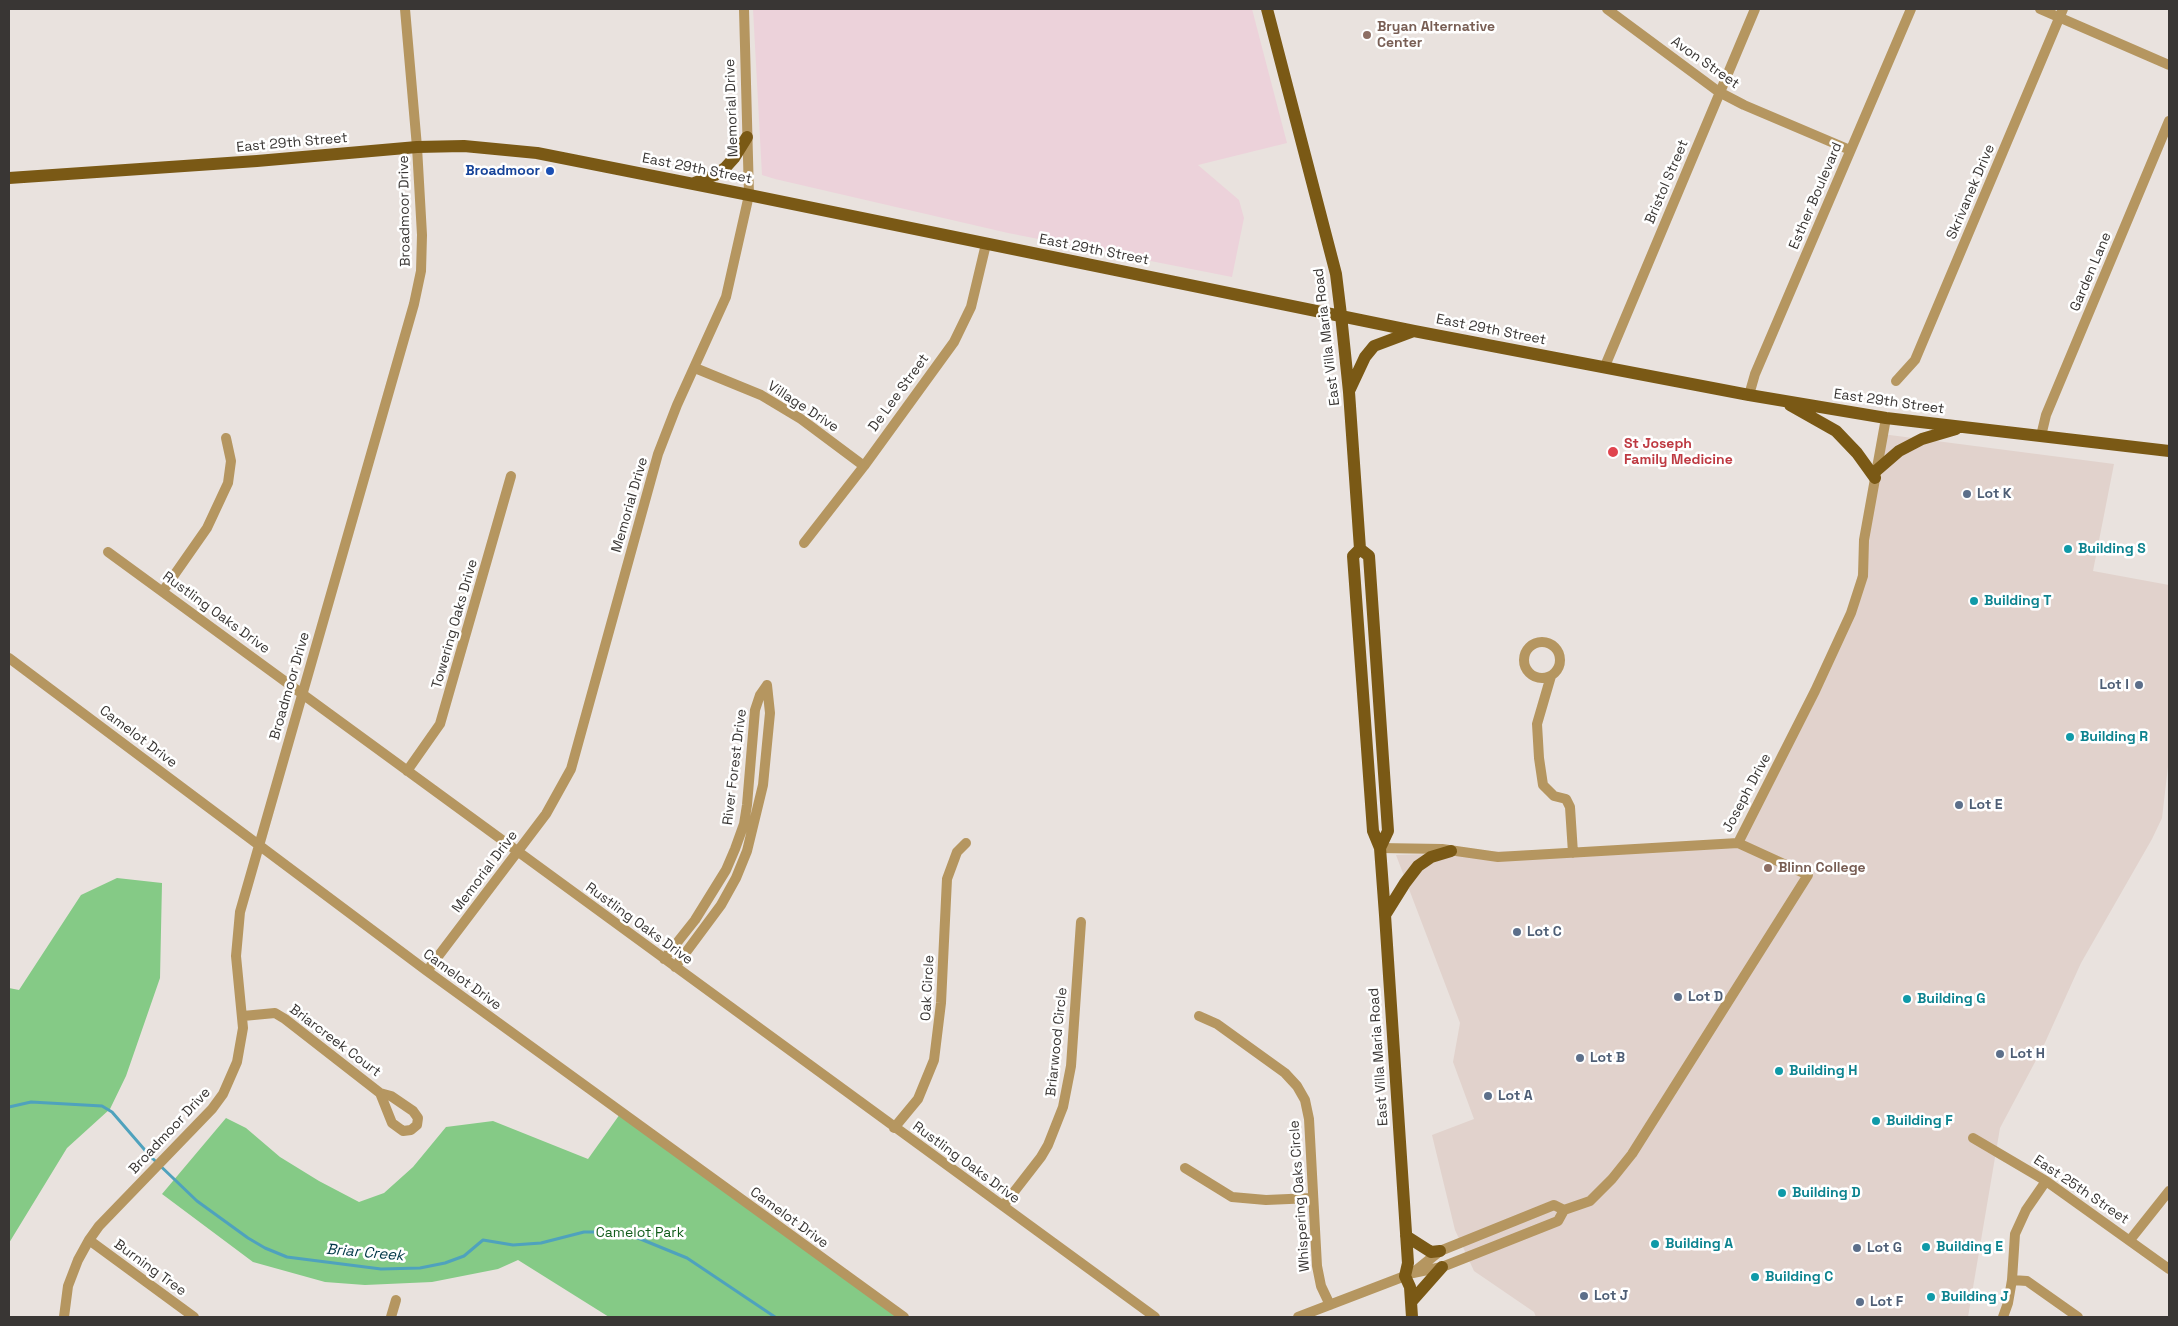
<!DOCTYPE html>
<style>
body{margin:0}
#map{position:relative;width:2178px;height:1326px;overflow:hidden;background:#e9e2de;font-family:"Space Grotesk",sans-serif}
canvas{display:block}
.frame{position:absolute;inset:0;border:10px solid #393634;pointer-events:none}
</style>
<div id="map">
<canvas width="2178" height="1326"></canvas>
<div class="frame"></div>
</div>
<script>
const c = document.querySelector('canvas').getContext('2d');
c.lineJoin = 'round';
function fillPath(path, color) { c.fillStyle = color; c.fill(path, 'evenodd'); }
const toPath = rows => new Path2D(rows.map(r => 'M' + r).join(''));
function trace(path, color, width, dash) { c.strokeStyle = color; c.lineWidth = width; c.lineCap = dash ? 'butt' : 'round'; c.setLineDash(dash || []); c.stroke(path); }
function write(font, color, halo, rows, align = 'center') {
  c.font = font + ' "Space Grotesk",sans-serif'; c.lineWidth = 5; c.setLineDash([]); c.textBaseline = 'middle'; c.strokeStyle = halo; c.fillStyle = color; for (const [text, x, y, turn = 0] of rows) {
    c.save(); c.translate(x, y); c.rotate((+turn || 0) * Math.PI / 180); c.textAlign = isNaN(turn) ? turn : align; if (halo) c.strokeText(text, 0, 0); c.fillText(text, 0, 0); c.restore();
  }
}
const built = toPath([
 [1882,434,2114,464,2093,571,2169,585,2169,758,2162,818,2152,839,2081,963,2043,1047,2000,1128,1968,1317,1536,1317,1534,1312,1474,1271,1455,1230,1432,1135,1474,1119,1453,1062,1460,1023,1396,855,1738,843,1851,613]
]);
const medical = toPath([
 [753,9,1252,9,1287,143,1198,165,1239,200,1244,218,1232,277,1008,233,775,179,762,175]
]);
const green = toPath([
 [117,878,162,883,160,978,126,1076,110,1109,67,1148,9,1243,9,988,19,990,81,895],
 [620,1114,901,1317,609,1317,518,1260,498,1269,432,1282,365,1285,325,1282,253,1262,162,1194,226,1118,246,1128,280,1157,319,1181,359,1202,384,1193,413,1167,446,1127,493,1121,588,1159]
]);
const stream = toPath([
 [9,1107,31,1102,102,1106,112,1112,150,1156,197,1201,248,1238,265,1248,287,1257,381,1269,420,1268,445,1263,464,1256,483,1240,513,1245,541,1243,584,1232,613,1232,638,1238,687,1258,775,1317]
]);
const minor = toPath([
 [1607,9,1719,92,1744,105,1850,150],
 [2040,9,2169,65],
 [1605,366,1755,9],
 [695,368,761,395,801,419,864,466],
 [1896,381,1915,360,2063,9],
 [1749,395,1755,374,1911,9],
 [2041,436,2046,415,2169,121],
 [804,543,864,466,954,342,971,307,986,244],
 [108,552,1155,1317],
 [163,591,207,528,228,483,231,461,226,438],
 '1524 660a18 18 0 1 1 36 0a18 18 0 1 1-36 0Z',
 [9,658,427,971,904,1317],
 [1551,676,1537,724,1539,758,1543,785,1554,796,1566,799,1570,807,1573,853],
 [407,771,440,724,511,476],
 [1738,843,1815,691,1851,613,1863,576,1864,540,1886,418],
 [1380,848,1442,849,1498,857,1738,843,1808,875,1632,1154,1612,1179,1590,1201,1564,1210,1558,1221,1442,1267,1413,1273],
 [664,959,695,920,726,870,735,849,744,824,747,805,755,710,760,695,767,685],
 [675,967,721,905,736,878,747,851,763,785,770,713,767,685],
 [427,971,546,814,571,769,658,454,677,405,726,297,749,195,744,9],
 [243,1016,275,1013,285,1019,380,1093,392,1123,403,1131,411,1130,417,1125,418,1118,413,1111,391,1096,380,1093],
 [1199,1016,1217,1024,1285,1073,1297,1086,1305,1100,1309,1119,1317,1266,1321,1286,1330,1305],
 [894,1128,918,1099,934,1060,941,1003,947,879,957,852,966,843],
 [1973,1138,2046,1181,2169,1269],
 [1185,1168,1232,1197,1266,1200,1312,1198],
 [1003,1206,1041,1157,1048,1145,1063,1107,1071,1066,1081,922],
 [89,1240,194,1317],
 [2130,1240,2169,1191],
 [1414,1272,1440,1251,1554,1205,1564,1210],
 [2012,1280,2027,1281,2078,1317],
 [64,1317,68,1286,78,1260,89,1240,99,1226,212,1109,223,1094,237,1062,243,1028,236,956,240,912,414,304,421,271,422,235,417,147,405,9],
 [391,1317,396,1300],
 [1298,1317,1405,1276],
 [2003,1317,2008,1303,2012,1280,2015,1234,2026,1210,2046,1181]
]);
const major = toPath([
 [1267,9,1336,274,1341,315,1349,392,1360,549,1353,556,1373,831,1380,848,1385,915,1408,1263,1405,1276,1410,1287,1412,1317],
 [9,178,257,161,417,147,464,146,537,153,749,195,1414,331,1749,395,1886,418,2169,451],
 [694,183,715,175,725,168,734,158,747,137],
 [1350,389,1365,357,1374,346,1414,331],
 [1790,405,1836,431,1857,453,1875,478],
 [1877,470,1899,451,1922,439,1956,429],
 [1360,549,1369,556,1388,831,1380,848],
 [1385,915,1405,883,1418,866,1431,857,1451,851],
 [1406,1236,1431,1252,1440,1251],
 [1411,1302,1442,1267]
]);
const markers = [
 [1367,35,5,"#8d6e63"],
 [550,171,5,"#1a4fb4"],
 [1613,452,6,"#e0444e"],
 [1967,494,5,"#5c6f8a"],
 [2068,549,5,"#0f9aa8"],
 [1974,601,5,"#0f9aa8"],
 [2139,685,5,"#5c6f8a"],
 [2070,737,5,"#0f9aa8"],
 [1959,805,5,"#5c6f8a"],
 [1768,868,5,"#8d6e63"],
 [1517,932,5,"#5c6f8a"],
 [1678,997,5,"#5c6f8a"],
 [1907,999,5,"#0f9aa8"],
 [2000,1054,5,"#5c6f8a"],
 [1580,1058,5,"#5c6f8a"],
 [1779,1071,5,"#0f9aa8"],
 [1488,1096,5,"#5c6f8a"],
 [1876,1121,5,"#0f9aa8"],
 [1782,1193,5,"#0f9aa8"],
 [1655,1244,5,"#0f9aa8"],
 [1926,1247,5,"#0f9aa8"],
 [1857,1248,5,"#5c6f8a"],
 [1755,1277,5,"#0f9aa8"],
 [1584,1296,5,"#5c6f8a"],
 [1931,1297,5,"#0f9aa8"],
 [1860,1302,5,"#5c6f8a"]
];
const educationNames = [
 ["Bryan Alternative",1377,27],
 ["Center",1377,43],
 ["Blinn College",1778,868]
];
const streetNames = [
 ["Avon Street",1705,63,35],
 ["Memorial Drive",732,108,-92],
 ["East 29th Street",292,143,-5],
 ["East 29th Street",697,169,11],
 ["Bristol Street",1667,182,-67],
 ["Skrivanek Drive",1971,192,-67],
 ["Esther Boulevard",1816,196,-67],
 ["Broadmoor Drive",405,211,-91],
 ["East 29th Street",1094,250,11],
 ["Garden Lane",2091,272,-67],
 ["East 29th Street",1491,330,11],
 ["East Villa Maria Road",1327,337,-97],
 ["De Lee Street",899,393,-54],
 ["East 29th Street",1889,402,8],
 ["Village Drive",803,407,33],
 ["Memorial Drive",630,505,-74],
 ["Rustling Oaks Drive",216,613,36],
 ["Towering Oaks Drive",455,624,-74],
 ["Broadmoor Drive",290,686,-74],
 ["Camelot Drive",138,737,37],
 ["River Forest Drive",735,767,-83],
 ["Joseph Drive",1747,793,-62],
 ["Memorial Drive",485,872,-53],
 ["Rustling Oaks Drive",639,924,36],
 ["Camelot Drive",462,980,36],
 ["Oak Circle",928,988,-87],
 ["Briarcreek Court",335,1041,37],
 ["Briarwood Circle",1057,1042,-84],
 ["East Villa Maria Road",1379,1057,-94],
 ["Broadmoor Drive",170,1131,-47],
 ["Rustling Oaks Drive",966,1163,36],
 ["East 25th Street",2081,1190,34],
 ["Whispering Oaks Circle",1300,1196,-94],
 ["Camelot Drive",789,1218,36],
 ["Burning Tree",150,1268,36]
];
const transitNames = [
 ["Broadmoor",540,171]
];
const healthNames = [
 ["St Joseph",1624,444],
 ["Family Medicine",1624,460]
];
const serviceNames = [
 ["Lot K",1977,494],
 ["Lot I",2129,685,"right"],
 ["Lot E",1969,805],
 ["Lot C",1527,932],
 ["Lot D",1688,997],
 ["Lot H",2010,1054],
 ["Lot B",1590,1058],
 ["Lot A",1498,1096],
 ["Lot G",1867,1248],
 ["Lot J",1594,1296],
 ["Lot F",1870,1302]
];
const cultureNames = [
 ["Building S",2078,549],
 ["Building T",1984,601],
 ["Building R",2080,737],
 ["Building G",1917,999],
 ["Building H",1789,1071],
 ["Building F",1886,1121],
 ["Building D",1792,1193],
 ["Building A",1665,1244],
 ["Building E",1936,1247],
 ["Building C",1765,1277],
 ["Building J",1941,1297]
];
const parkNames = [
 ["Camelot Park",640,1233]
];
const waterNames = [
 ["Briar Creek",365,1253,5]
];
fillPath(built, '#e1d2cc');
fillPath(medical, '#ecd2da');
fillPath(green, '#85ca86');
trace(stream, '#4fa2bd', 3);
trace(minor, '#b59660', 10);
trace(major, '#7a5915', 12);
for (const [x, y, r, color] of markers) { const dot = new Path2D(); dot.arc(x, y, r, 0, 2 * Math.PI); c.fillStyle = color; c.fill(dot); trace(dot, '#fff', 2); }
write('bold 14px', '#785e54', '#fff', educationNames, 'left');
write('14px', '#393634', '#fff', streetNames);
write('bold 14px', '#164399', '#fff', transitNames, 'right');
write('bold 14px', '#be3a42', '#fff', healthNames, 'left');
write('bold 14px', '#4e5e75', '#fff', serviceNames, 'left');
write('bold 14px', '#0d838f', '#fff', cultureNames, 'left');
write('14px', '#125c1b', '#fff', parkNames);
write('italic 15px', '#003747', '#fff', waterNames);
</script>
